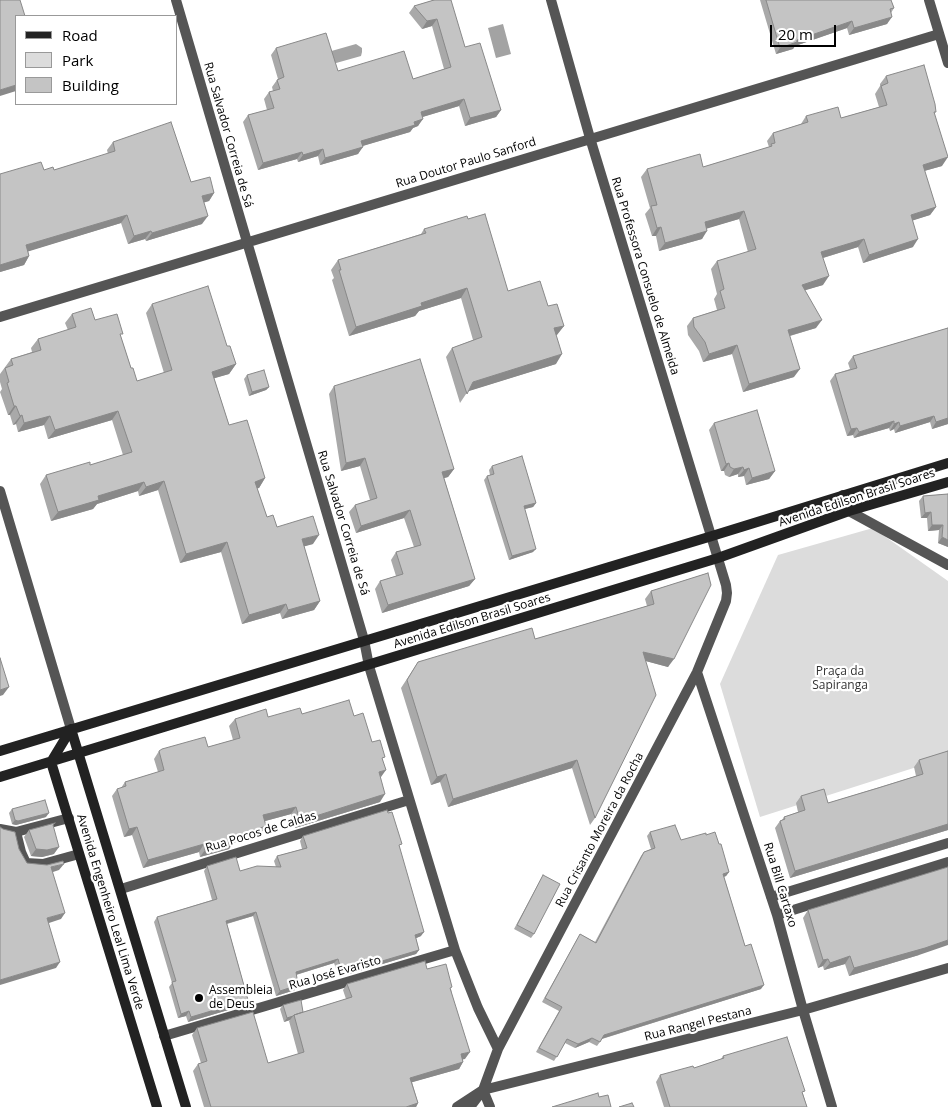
<!DOCTYPE html>
<meta charset="utf-8">
<style>
body{margin:0}
#map{position:relative;width:948px;height:1107px;overflow:hidden;background:#fff;font-family:"Open Sans",sans-serif}
canvas{display:block}
.legend{position:absolute;left:15px;top:15px;width:162px;height:90px;box-sizing:border-box;background:#fff;border:1px solid #999;margin:0;padding:6px 9px;list-style:none;font-size:15px;color:#000}
.legend li{display:flex;align-items:center;gap:10px;height:25px}
.legend b{width:25px;border:1px solid #999}
.scale{position:absolute;left:770px;top:25px;width:66px;height:22px;box-sizing:border-box;border:2px solid #000;border-top:0;padding-left:6px;font-size:15px;line-height:18px;white-space:nowrap;color:#000;-webkit-text-stroke:4px #fff;paint-order:stroke}
</style>
<div id="map">
<canvas width="948" height="1107"></canvas>
<ul class="legend">
<li><b style="height:6px;background:#222"></b>Road</li>
<li><b style="height:14px;background:#dcdcdc"></b>Park</li>
<li><b style="height:14px;background:#c4c4c4"></b>Building</li>
</ul>
<div class="scale">20 m</div>
</div>
<script>
const c = document.querySelector('canvas').getContext('2d');
c.lineJoin = 'round';
function fillPath(path, color) { c.fillStyle = color; c.fill(path, 'evenodd'); }
const toPath = rows => new Path2D(rows.map(r => 'M' + r).join(''));
function trace(path, color, width, dash) { c.strokeStyle = color; c.lineWidth = width; c.lineCap = dash ? 'butt' : 'round'; c.setLineDash(dash || []); c.stroke(path); }
function write(font, color, halo, rows, align = 'center') {
  c.font = font + ' "Open Sans",sans-serif'; c.lineWidth = 4.5; c.setLineDash([]); c.textBaseline = 'middle'; c.strokeStyle = halo; c.fillStyle = color; for (const [text, x, y, turn = 0] of rows) {
    c.save(); c.translate(x, y); c.rotate((+turn || 0) * Math.PI / 180); c.textAlign = isNaN(turn) ? turn : align; if (halo) c.strokeText(text, 0, 0); c.fillText(text, 0, 0); c.restore();
  }
}
const green = toPath([
 [873,528,948,581,948,757,760,817,720,684,778,555]
]);
const water = toPath([
 [503,24,511,54,496,58,488,28],
 [356,44,362,48,362,52,361,56,329,65,328,52]
]);
const service = toPath([
 [0,829,16,832,69,818],
 [16,832,21,852,26,863,43,864,79,854]
]);
const minor = toPath([
 [176,0,364,640,369,666,455,950,478,1008,498,1049],
 [929,0,948,63],
 [0,317,939,34],
 [0,491,71,729],
 [843,495,849,511,948,565],
 [697,672,777,915,803,1010,832,1107],
 [121,889,409,800],
 [771,897,948,843],
 [777,915,948,862],
 [164,1036,455,950],
 [483,1090,490,1107],
 [457,1107,483,1090,803,1010,948,968],
 [470,1107,483,1090,498,1049,697,672,726,601,727,593,726,585,590,138,551,0]
]);
const secondary = toPath([
 [71,729,51,762,157,1107],
 [71,729,186,1107],
 [0,751,712,536,948,463],
 [0,777,718,558,849,511,948,482]
]);
const wall = toPath([
 [434,0,465,47,501,110,496,117,465,126,459,106,422,117,418,126,413,128,410,132,362,146,358,154,320,165,318,156,298,162,297,159,258,170,243,122,248,115,267,110,264,99,269,92,273,91,272,87,277,80,278,79,271,55,276,48,338,71,413,79,444,69,432,26,422,29,409,13,414,6],
 [760,0,891,0,894,8,891,13,887,24,849,35,847,28,795,46,793,49,776,54],
 [886,76,936,112,934,113,942,166,924,171,936,207,930,215,913,220,913,247,863,263,858,247,823,258,823,285,805,290,816,328,790,336,794,377,743,392,732,354,703,362,699,351,688,335,687,326,693,318,717,310,714,299,717,294,711,269,717,261,748,252,739,219,707,228,702,239,659,251,656,236,652,236,645,214,650,208,641,177,647,169,703,167,769,147,767,141,773,133,801,124,806,116,841,118,879,107,875,94,880,86,880,84],
 [113,142,191,182,214,193,209,201,204,202,202,224,146,241,145,239,128,244,121,223,28,251,29,256,24,265,0,272,0,174,44,170,54,170,108,154,107,150],
 [468,219,508,291,548,306,564,326,556,335,556,364,468,391,460,403,446,357,452,348,473,340,461,298,419,311,415,316,349,336,332,280,334,278,331,270,338,260,421,234,424,229],
 [152,304,227,346,236,364,229,374,214,378,229,425,265,478,259,488,257,488,267,517,277,527,313,544,304,546,320,601,314,610,282,619,280,613,242,624,221,552,180,563,158,490,139,496,138,491,97,504,93,509,51,521,40,484,46,475,90,465,123,455,112,420,48,439,44,425,18,432,16,424,13,425,10,415,8,415,0,392,2,389,0,382,0,374,11,359,32,352,31,348,38,339,68,330,65,323,72,314,95,320,121,337,131,368,137,381,164,373,146,313],
 [948,328,948,424,932,429,930,422,895,433,894,429,890,431,889,428,854,438,853,435,847,436,830,381,835,374,850,369,848,363,853,356],
 [247,375,269,387,266,390,249,396,244,379],
 [334,386,454,469,448,477,444,478,475,579,469,586,382,613,375,589,380,581,396,576,391,560,396,552,414,547,404,518,356,533,349,512,355,505,370,500,360,466,341,471,329,394],
 [714,423,775,471,769,479,746,485,744,476,738,477,738,474,729,477,725,475,724,471,721,471,709,430],
 [492,466,536,503,533,507,524,509,533,552,509,560,484,480,487,476,490,475,489,470],
 [948,494,948,547,938,543,939,530,928,531,927,518,921,518,919,501,923,496],
 [708,573,668,667,646,661,595,818,590,825,572,768,448,807,440,782,431,785,401,688,418,662,535,639,647,606,645,599,651,591],
 [302,714,354,716,383,760,381,777,380,802,295,828,291,814,265,821,266,826,261,833,233,843,229,849,200,857,199,852,143,868,132,835,124,837,112,796,117,789,121,788,125,782,158,772,154,759,159,751,208,747,233,740,229,726,235,719,268,717],
 [948,751,948,830,790,878,775,828,780,821,782,820,784,817,798,812,796,803,801,796,828,803,916,776,914,767,919,760],
 [12,809,46,817,16,825,12,824,9,813],
 [53,825,54,854,42,857,31,856,24,837,29,830],
 [650,832,681,840,706,835,719,844,729,872,726,876,724,877,745,946,761,989,602,1039,597,1046,589,1042,575,1048,565,1043,554,1061,536,1052,559,1011,542,1002,580,934,595,942,641,856,644,852,651,849,647,836],
 [303,836,399,847,421,936,416,938,419,950,416,954,339,977,334,963,296,975,295,990,276,996,253,916,227,924,248,1000,245,1005,188,1022,186,1016,178,1018,169,987,172,983,154,922,157,917,212,900,204,871,207,866,240,871,276,867,274,861,277,856,302,849,300,841],
 [543,875,534,934,531,938,514,929],
 [808,910,919,955,849,976,845,964,824,970,823,966,818,968,803,918],
 [427,969,451,989,465,1059,463,1059,463,1062,459,1069,412,1082,418,1103,416,1107,204,1107,193,1071,198,1064,201,1063,192,1035,197,1028,268,1063,298,1054,289,1021,290,1020,284,1022,280,1009,283,1005,303,1012,346,999,343,990,347,984],
 [723,1056,803,1094,807,1107,664,1107,656,1082,660,1075,694,1068,721,1059]
]);
const shadedWall = toPath([
 [892,17,887,24,849,35,854,28],
 [437,19,432,26,422,29,427,21],
 [852,21,847,28,795,46,793,49,776,54,780,48,797,40],
 [16,85,16,91,0,96,0,90],
 [464,99,459,106,416,119,421,112],
 [501,110,496,117,465,126,470,118],
 [423,119,418,126,413,128,410,132,356,148,361,141],
 [363,147,358,154,320,165,325,158],
 [323,149,318,156,298,162,303,155],
 [302,152,297,159,258,170,263,163],
 [948,157,942,166,917,173,923,165],
 [214,193,209,201,196,205,202,196],
 [936,207,930,215,905,223,911,215],
 [744,211,739,219,699,231,705,222],
 [127,215,121,223,20,254,26,245],
 [208,216,202,224,146,241,152,233],
 [661,227,656,236,652,236,657,228],
 [151,231,145,239,128,244,134,236],
 [707,231,702,239,659,251,665,243],
 [864,239,858,247,816,260,821,252],
 [918,239,913,247,863,263,869,255],
 [29,256,24,265,0,272,0,265],
 [829,276,823,285,796,293,802,285],
 [467,288,461,298,419,311,415,316,349,336,356,327,421,303],
 [822,320,816,328,782,338,788,330],
 [564,326,557,335,548,338,554,328],
 [737,345,732,354,703,362,709,354],
 [562,354,556,364,466,392,473,382],
 [236,364,229,374,205,381,212,372],
 [800,369,794,377,743,392,749,384],
 [269,387,266,390,249,396,252,392],
 [14,406,16,406,10,415,8,415],
 [118,411,112,420,48,439,55,430],
 [22,415,16,424,13,425,20,416],
 [50,416,44,425,18,432,24,423],
 [934,416,930,422,895,433,900,426],
 [948,418,948,424,932,429,936,422],
 [894,421,889,428,854,438,859,432],
 [899,422,894,429,890,431,894,424],
 [857,428,853,435,847,436,851,429],
 [365,458,360,466,341,471,346,463],
 [729,463,724,471,721,471,726,464],
 [743,467,738,474,729,477,734,469],
 [749,468,744,476,738,477,744,470],
 [454,469,448,477,437,480,442,472],
 [775,471,769,479,746,485,752,478],
 [265,478,259,488,249,491,255,482],
 [164,481,158,490,139,496,146,487],
 [144,482,138,491,97,504,93,509,51,521,58,512,98,496],
 [536,503,533,507,521,510,524,506],
 [410,510,404,518,356,533,361,526],
 [931,512,927,518,921,518,925,513],
 [932,525,943,525,939,530,928,531],
 [319,535,313,544,295,549,302,539],
 [942,537,948,540,948,547,938,543],
 [227,542,221,552,180,563,186,554],
 [536,549,533,552,509,560,512,556],
 [475,579,469,586,382,613,388,605],
 [320,601,314,610,282,619,288,610],
 [286,604,280,613,242,624,249,615],
 [643,652,674,659,668,667,638,659],
 [9,687,3,695,0,696,0,690],
 [577,760,572,768,448,807,453,799],
 [386,770,381,777,379,772],
 [446,774,440,782,431,785,437,777],
 [385,794,380,802,295,828,300,821],
 [296,807,291,814,258,823,263,815],
 [49,813,46,817,16,825,12,824,15,820],
 [948,824,948,830,790,878,795,871],
 [266,826,261,833,233,843,229,849,200,857,205,850,233,837],
 [137,827,132,835,124,837,129,829],
 [204,844,199,852,143,868,148,860],
 [59,847,54,854,42,857,31,856,36,849],
 [64,864,59,870,47,874,51,867],
 [729,872,726,876,720,878,723,874],
 [256,912,253,916,222,925,226,921],
 [65,913,61,919,43,925,47,918],
 [424,932,421,936,412,940,415,935],
 [948,940,948,945,919,955,849,976,854,968],
 [419,950,416,954,339,977,342,973],
 [850,956,845,964,824,970,830,963],
 [338,959,334,963,292,976,296,972],
 [828,959,823,966,818,968,823,960],
 [60,962,56,968,0,985,0,980],
 [298,985,295,990,276,996,280,991],
 [764,985,761,989,601,1039,604,1035],
 [248,1000,245,1005,188,1022,191,1017],
 [189,1011,186,1016,178,1018,181,1014],
 [293,1016,290,1020,284,1022,287,1018],
 [592,1038,589,1042,575,1048,578,1044],
 [470,1052,465,1059,456,1061,461,1054],
 [463,1062,459,1069,406,1084,410,1078],
 [418,1103,416,1107,406,1107]
]);
const building = toPath([
 [0,0,20,0,25,16,16,16,16,85,0,90,0,0],
 [434,0,451,0,465,47,480,43,501,110,470,118,464,99,421,112,423,119,414,122,415,125,361,141,363,147,325,158,323,149,303,155,302,152,263,163,248,115,274,108,269,92,280,89,277,80,284,77,276,48,326,33,338,71,404,51,413,79,451,67,437,19,427,21,414,6,434,0],
 [766,0,891,0,894,8,890,9,892,17,854,28,852,21,797,40,797,42,780,48,766,0],
 [924,65,935,104,936,112,934,112,948,157,923,165,936,207,911,215,918,239,869,255,864,239,821,252,829,276,802,285,822,320,788,330,800,369,749,384,737,345,709,354,705,342,694,327,693,318,725,308,720,291,724,289,717,261,756,249,744,211,705,222,707,231,665,243,661,227,657,228,651,206,657,205,647,169,700,154,703,167,772,146,771,144,775,143,773,133,808,122,806,116,838,107,841,118,887,105,881,86,888,83,886,76,924,65],
 [171,122,191,182,210,177,214,193,202,196,208,216,152,233,151,231,134,236,127,215,26,245,29,256,0,265,0,174,41,162,44,170,53,167,54,170,115,151,113,142,171,122],
 [485,214,508,291,540,281,548,306,557,304,564,326,554,328,562,354,473,382,467,394,452,348,482,337,467,288,421,303,422,306,356,327,339,270,341,270,338,260,426,233,424,229,467,216,468,219,485,214],
 [208,286,227,346,230,346,236,364,212,372,229,425,247,420,265,478,255,482,267,517,273,515,277,527,313,516,319,535,302,539,320,601,288,610,286,604,249,615,227,542,186,554,164,481,146,487,144,482,98,496,99,500,58,512,46,475,90,462,90,465,132,452,118,411,55,430,50,416,24,423,22,415,20,416,16,406,14,406,7,383,9,382,5,368,13,365,11,359,41,350,38,339,76,327,72,314,91,308,95,320,117,314,123,334,120,334,131,368,133,368,137,381,172,370,152,304,208,286],
 [948,328,948,418,936,422,934,416,900,426,899,422,894,424,894,421,859,432,857,428,851,429,835,374,857,368,853,356,948,328],
 [420,359,454,469,442,472,475,579,388,605,380,581,403,574,396,552,421,545,410,510,361,526,355,505,377,498,365,458,346,463,334,386,420,359],
 [264,370,269,387,252,392,247,375,264,370],
 [757,410,775,471,752,478,749,468,744,470,743,467,734,469,730,467,729,463,726,464,714,423,757,410],
 [522,456,536,503,524,506,536,549,512,556,487,476,494,474,492,466,522,456],
 [948,494,948,540,942,537,943,525,932,525,931,512,925,513,923,496,948,494],
 [708,573,711,585,674,659,643,652,656,695,595,818,577,760,453,799,446,774,437,777,407,680,418,662,532,628,535,639,654,604,651,591,708,573],
 [0,658,9,687,0,690,0,658],
 [349,700,354,716,363,713,372,742,380,740,385,757,382,758,386,770,379,772,385,794,300,821,296,807,263,815,266,826,233,837,234,841,205,850,204,844,148,860,137,827,129,829,117,789,126,786,125,782,164,770,159,751,162,749,205,737,208,747,240,738,235,719,266,709,268,717,300,708,302,714,349,700],
 [948,751,948,824,795,871,780,821,785,819,784,817,805,810,801,796,824,789,828,803,878,788,923,774,919,760,948,751],
 [45,800,49,813,18,821,15,820,12,809,45,800],
 [387,810,388,813,392,812,402,844,399,845,424,932,415,935,419,950,342,973,338,959,296,972,298,985,280,991,256,912,226,921,248,1000,191,1017,189,1011,181,1014,172,982,176,981,157,917,217,899,207,866,236,857,240,871,257,866,281,867,277,856,307,848,303,836,387,810],
 [55,823,53,825,59,847,47,850,36,849,29,830,55,823],
 [675,825,681,840,706,833,706,835,715,832,719,844,721,844,729,872,723,874,745,946,751,944,764,985,604,1035,600,1042,592,1038,578,1044,567,1039,557,1057,539,1048,562,1007,545,998,580,934,596,943,644,852,655,848,650,832,675,825],
 [0,827,3,829,15,832,19,849,27,863,47,865,63,861,64,864,51,867,65,913,47,918,60,962,0,980,0,827],
 [948,867,948,940,925,948,854,968,850,956,830,963,828,959,823,960,808,910,948,867],
 [543,875,560,884,534,934,517,925,543,875],
 [425,961,427,969,446,964,452,987,450,988,470,1052,461,1054,463,1062,410,1078,418,1103,406,1107,211,1107,198,1064,207,1061,197,1028,253,1012,268,1063,304,1052,294,1015,352,997,347,984,425,961],
 [301,1000,303,1012,294,1015,293,1016,287,1018,283,1005,301,1000],
 [787,1037,805,1091,802,1092,807,1107,670,1107,660,1075,693,1066,694,1068,724,1058,723,1056,787,1037],
 [598,1093,599,1097,608,1095,611,1107,552,1107,598,1093],
 [632,1103,634,1107,619,1107,632,1103]
]);
const markers = [
 [199,998,5,"#000"]
];
const streetNames = [
 ["Rua Salvador Correia de Sá",228,135,74],
 ["Rua Doutor Paulo Sanford",466,163,-17],
 ["Rua Professora Consuelo de Almeida",645,276,73],
 ["Avenida Edilson Brasil Soares",857,498,-18],
 ["Rua Salvador Correia de Sá",343,523,73],
 ["Avenida Edilson Brasil Soares",472,621,-17],
 ["Rua Crisanto Moreira da Rocha",600,830,-62],
 ["Rua Pocos de Caldas",261,832,-17],
 ["Rua Bill Cartaxo",780,885,73],
 ["Avenida Engenheiro Leal Lima Verde",110,912,73],
 ["Rua José Evaristo",335,973,-16],
 ["Rua Rangel Pestana",698,1024,-14]
];
const parkNames = [
 ["Praça da",840,672],
 ["Sapiranga",840,686]
];
const poiNames = [
 ["Assembleia",209,991],
 ["de Deus",209,1005]
];
fillPath(green, '#dcdcdc');
fillPath(water, '#a3a3a3');
trace(service, '#555', 10);
trace(minor, '#555', 10);
trace(secondary, '#222', 10);
fillPath(wall, '#a9a9a9');
fillPath(shadedWall, '#898989');
fillPath(building, '#c4c4c4');
trace(building, '#898989', 1);
for (const [x, y, r, color] of markers) { const dot = new Path2D(); dot.arc(x, y, r, 0, 2 * Math.PI); c.fillStyle = color; c.fill(dot); trace(dot, '#fff', 2); }
write('12px', '#000', '#fff', streetNames);
write('12px', '#333', '#fff', parkNames);
write('12px', '#000', '#fff', poiNames, 'left');
</script>
